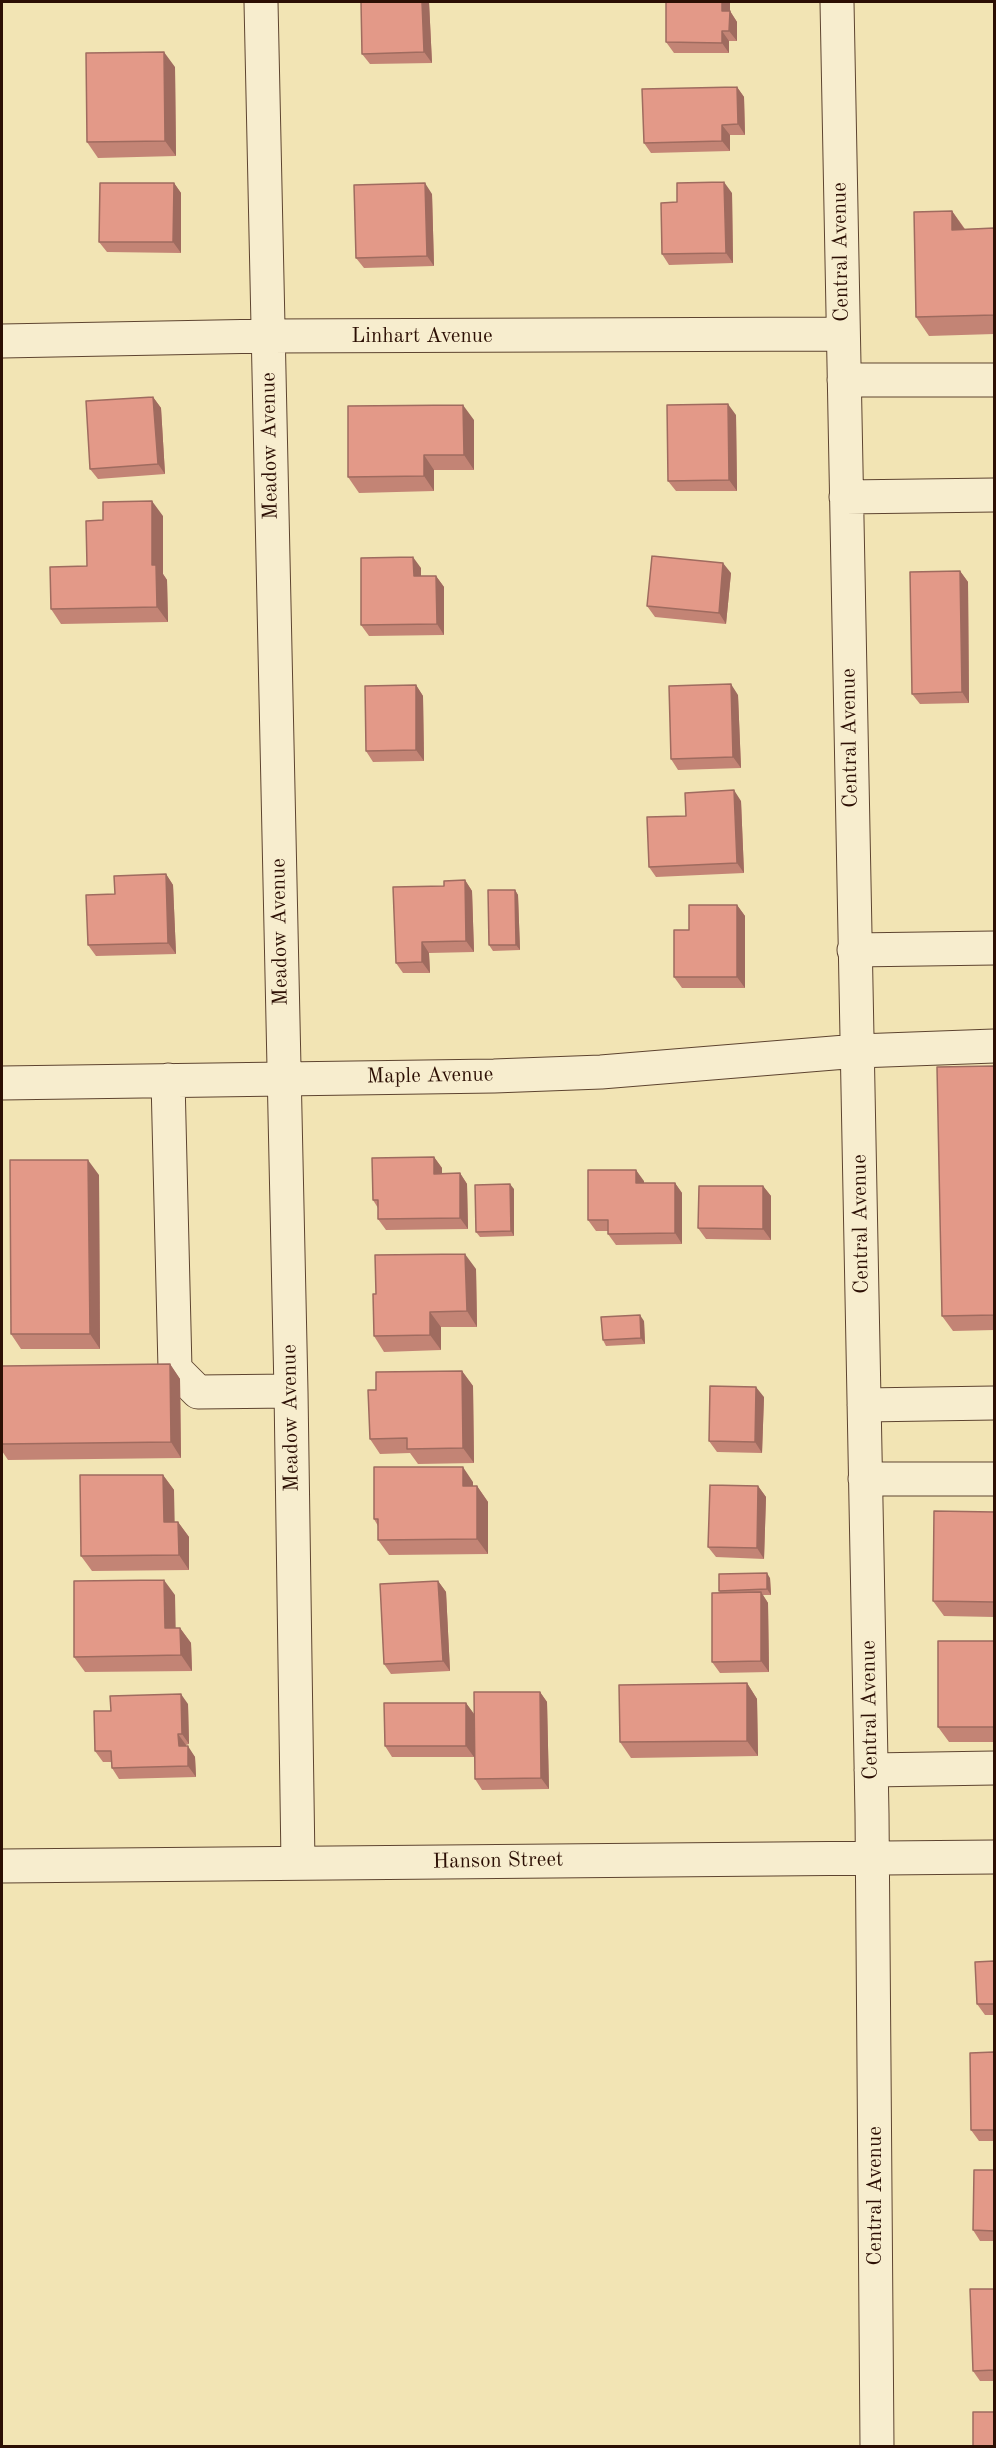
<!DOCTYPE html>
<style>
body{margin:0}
#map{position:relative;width:996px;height:2448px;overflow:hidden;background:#f2e4b4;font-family:"Old Standard TT",serif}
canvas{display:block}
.frame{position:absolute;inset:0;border:3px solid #2c0f04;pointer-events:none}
</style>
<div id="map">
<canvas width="996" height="2448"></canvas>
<div class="frame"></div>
</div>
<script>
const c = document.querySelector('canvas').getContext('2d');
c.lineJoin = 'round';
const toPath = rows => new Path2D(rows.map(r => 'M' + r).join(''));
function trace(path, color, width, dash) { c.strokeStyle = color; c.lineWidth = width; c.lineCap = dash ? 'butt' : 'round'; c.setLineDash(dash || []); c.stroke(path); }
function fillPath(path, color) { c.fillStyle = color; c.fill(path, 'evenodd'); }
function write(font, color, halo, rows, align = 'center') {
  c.font = font + ' "Old Standard TT",serif'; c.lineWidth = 6; c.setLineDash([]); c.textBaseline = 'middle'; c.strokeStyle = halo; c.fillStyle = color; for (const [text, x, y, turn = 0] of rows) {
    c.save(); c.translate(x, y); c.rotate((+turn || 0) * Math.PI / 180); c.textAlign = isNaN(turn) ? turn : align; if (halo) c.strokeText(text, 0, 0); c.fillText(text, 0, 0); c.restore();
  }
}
const minor = toPath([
 [261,2,291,1391,298,1863],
 [837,2,872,1813,877,2446],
 [2,341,268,336,843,334],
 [844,380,994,380],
 [846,497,994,495],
 [854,950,994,948],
 [168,1080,175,1369,198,1392,291,1391],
 [2,1083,494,1076,601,1072,858,1051,994,1046],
 [864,1405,994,1403],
 [865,1479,994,1479],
 [871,1770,994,1768],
 [2,1866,994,1857]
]);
const wall = toPath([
 [429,2,432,63,370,64,362,54],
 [730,2,730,11,737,22,737,41,729,41,729,53,674,53,666,42],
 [175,67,176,156,98,158,87,142],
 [737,87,744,97,745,135,730,135,730,151,651,153,644,143],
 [174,183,181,193,181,253,107,252,99,242],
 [732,193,733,263,669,265,662,254,677,202],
 [432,194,434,266,364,268,356,258],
 [952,211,965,229,994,228,994,334,929,336,916,317],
 [153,397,161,408,165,474,98,479,90,469],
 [736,415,737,491,676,491,668,481],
 [474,420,474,470,434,470,434,491,359,493,348,477],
 [163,516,163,574,167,580,168,622,61,624,51,609],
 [421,568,421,576,436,576,444,587,444,635,369,636,361,625],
 [960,571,968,582,969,703,920,704,912,694],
 [731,573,726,624,655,617,647,606],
 [416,685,423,696,424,761,373,762,366,751],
 [738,695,741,768,678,770,671,759],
 [741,801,744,873,656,877,649,867],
 [166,874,173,885,176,954,96,956,88,945,115,894],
 [465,880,472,891,474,952,429,953,430,973,403,973,396,963,444,886],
 [515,890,518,895,520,950,493,951,489,945],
 [737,905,745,916,745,988,682,988,674,977],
 [994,1066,994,1330,953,1331,942,1316],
 [434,1157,442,1168,442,1173,460,1173,467,1184,468,1229,386,1230,378,1219,378,1208,373,1200],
 [636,1170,644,1183,675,1183,682,1193,682,1244,616,1245,608,1234,608,1231,596,1231,588,1220],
 [99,1175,100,1349,21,1349,11,1334],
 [763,1186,771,1196,771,1240,706,1239,698,1228],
 [514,1189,514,1236,480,1237,476,1232],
 [476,1269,477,1327,441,1327,441,1350,384,1352,374,1336],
 [644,1321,645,1344,606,1346,603,1340],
 [170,1364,180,1379,181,1458,8,1460,2,1451,2,1444],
 [462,1371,473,1386,474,1463,418,1464,410,1453,380,1454,370,1439,376,1390],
 [764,1397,762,1453,717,1452,709,1441],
 [163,1475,174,1490,174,1522,178,1522,189,1537,189,1570,92,1571,81,1556],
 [473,1482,473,1486,477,1486,488,1502,488,1554,389,1555,378,1540,378,1526,374,1519],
 [758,1486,766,1497,764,1559,716,1557,708,1547],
 [994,1512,994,1617,944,1616,933,1601],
 [770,1578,771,1595,763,1595,768,1603,769,1672,720,1673,712,1662,720,1592,719,1591],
 [438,1581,446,1592,450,1671,391,1674,384,1664],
 [175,1595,175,1628,180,1628,191,1643,192,1671,85,1672,74,1657],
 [994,1641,994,1742,949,1742,938,1727],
 [747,1683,757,1699,758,1756,631,1758,620,1742],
 [540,1692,547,1702,549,1789,482,1790,475,1779],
 [466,1703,474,1714,474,1757,392,1757,385,1746],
 [188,1704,189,1744,186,1745,186,1746,195,1757,196,1777,119,1779,112,1768,111,1762,103,1762,95,1751,111,1711],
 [994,1961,994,2015,985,2015,977,2004],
 [994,2052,994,2141,979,2141,971,2130],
 [994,2170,994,2241,980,2241,973,2230],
 [994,2289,994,2381,980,2381,973,2371]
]);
const shadedWall = toPath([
 [422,2,429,2,432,63,424,52],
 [722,2,730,2,730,11,737,22,737,41,729,31,722,11],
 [722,31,729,41,729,53,722,43],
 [164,52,175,67,176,156,165,141],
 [737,87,744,97,745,135,738,124],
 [722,125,730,135,730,151,722,141],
 [724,182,732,193,733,263,726,253],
 [174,183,181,193,181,253,173,242],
 [425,183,432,194,434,266,427,256],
 [952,211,965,230,952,230],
 [153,397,161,408,165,474,158,464],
 [728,404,736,415,737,491,729,480],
 [463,405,474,420,474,470,464,455],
 [424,455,434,470,434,491,424,476],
 [152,501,163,516,163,574,167,580,168,622,157,607,152,565],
 [413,557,421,568,421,587,414,576],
 [723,563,731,573,726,624,719,613],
 [960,571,968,582,969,703,962,692],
 [436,576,444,587,444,635,437,624],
 [731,684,738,695,741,768,733,757],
 [416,685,423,696,424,761,416,750],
 [734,790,741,801,744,873,737,863],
 [166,874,173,885,176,954,168,943],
 [465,880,472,891,474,952,466,941],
 [515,890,518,895,520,950,516,945],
 [737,905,745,916,745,988,737,977],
 [422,942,429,953,430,973,422,962],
 [434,1157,442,1168,442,1184,434,1174],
 [88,1160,99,1175,100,1349,90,1334],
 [636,1170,644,1181,644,1193,636,1183],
 [460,1173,467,1184,468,1229,460,1218],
 [675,1183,682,1193,682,1244,675,1233],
 [510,1184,514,1189,514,1236,511,1231],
 [763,1186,771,1196,771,1240,763,1229],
 [465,1254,476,1269,477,1327,467,1311],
 [430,1312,441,1327,441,1350,430,1335],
 [640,1315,644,1321,645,1344,641,1338],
 [170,1364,180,1379,181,1458,171,1442],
 [462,1371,473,1386,474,1463,463,1448],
 [756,1387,764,1397,762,1453,755,1442],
 [463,1467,473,1482,473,1502,463,1486],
 [163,1475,174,1490,175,1537,164,1522],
 [477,1486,488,1502,488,1554,477,1539],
 [758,1486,766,1497,764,1559,757,1548],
 [178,1522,189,1537,189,1570,179,1555],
 [767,1573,770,1578,771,1595,767,1589],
 [164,1580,175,1595,176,1643,165,1628],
 [438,1581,446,1592,450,1671,443,1661],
 [761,1592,768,1603,769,1672,761,1661],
 [180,1628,191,1643,192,1671,181,1655],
 [747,1683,757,1699,758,1756,747,1741],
 [540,1692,547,1702,549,1789,541,1778],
 [181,1694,188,1704,189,1744,182,1734],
 [466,1703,474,1714,474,1757,466,1746],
 [178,1734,186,1745,187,1757,179,1746],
 [188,1746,195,1757,196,1777,188,1766]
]);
const building = toPath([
 [361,2,422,2,424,52,362,54,361,2],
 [666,2,722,2,722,11,730,11,729,31,722,31,722,43,666,42,666,2],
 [164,52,165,141,87,142,86,53,164,52],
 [737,87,738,124,722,125,722,141,644,143,642,89,737,87],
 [724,182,726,253,662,254,661,203,677,202,677,183,724,182],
 [100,183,174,183,173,242,99,242,100,183],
 [425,183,427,256,356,258,354,185,425,183],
 [952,211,952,230,994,228,994,315,916,317,914,212,952,211],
 [153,397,158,464,90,469,86,401,153,397],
 [728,404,729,480,668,481,667,405,728,404],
 [463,405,464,455,424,455,424,476,348,477,348,406,463,405],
 [152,501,152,565,156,565,157,607,51,609,50,567,87,566,86,521,103,520,103,502,152,501],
 [652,556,723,563,719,613,647,606,652,556],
 [413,557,414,576,436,576,437,624,361,625,361,558,413,557],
 [960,571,962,692,912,694,910,572,960,571],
 [731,684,733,757,671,759,669,686,731,684],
 [416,685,416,750,366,751,365,686,416,685],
 [734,790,737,863,649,867,647,817,686,816,685,793,734,790],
 [166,874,168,943,88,945,86,895,115,894,114,876,166,874],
 [465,880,466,941,422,942,422,962,396,963,393,887,444,886,444,881,465,880],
 [488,890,515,890,516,945,489,945,488,890],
 [689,905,737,905,737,977,674,977,674,930,689,930,689,905],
 [994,1066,994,1315,942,1316,937,1067,994,1066],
 [434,1157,434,1174,460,1173,460,1218,378,1219,378,1200,373,1200,372,1158,434,1157],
 [10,1160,88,1160,90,1334,11,1334,10,1160],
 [588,1170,636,1170,636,1183,675,1183,675,1233,608,1234,608,1220,588,1220,588,1170],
 [510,1184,511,1231,476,1232,475,1185,510,1184],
 [699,1186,763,1186,763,1229,698,1228,699,1186],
 [465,1254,467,1311,430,1312,430,1335,374,1336,373,1294,376,1294,375,1255,465,1254],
 [640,1315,641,1338,603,1340,601,1317,640,1315],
 [170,1364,171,1442,2,1444,2,1366,170,1364],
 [462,1371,463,1448,407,1449,407,1438,370,1439,368,1390,376,1390,376,1372,462,1371],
 [710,1386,756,1387,755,1442,709,1441,710,1386],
 [374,1467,463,1467,463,1486,477,1486,477,1539,378,1540,378,1519,374,1519,374,1467],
 [80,1475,163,1475,164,1522,178,1522,179,1555,81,1556,80,1475],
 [710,1485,758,1486,757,1548,708,1547,710,1485],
 [934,1511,994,1512,994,1602,933,1601,934,1511],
 [767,1573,767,1589,719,1591,719,1574,767,1573],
 [164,1580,165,1628,180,1628,181,1655,74,1657,74,1581,164,1580],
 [438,1581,443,1661,384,1664,380,1584,438,1581],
 [761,1592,761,1661,712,1662,712,1593,761,1592],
 [938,1641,994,1641,994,1727,938,1727,938,1641],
 [747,1683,747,1741,620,1742,619,1685,747,1683],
 [474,1692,540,1692,541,1778,475,1779,474,1692],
 [181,1694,182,1734,178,1734,179,1746,188,1746,188,1766,112,1768,111,1751,95,1751,94,1711,111,1711,110,1696,181,1694],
 [384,1703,466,1703,466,1746,385,1746,384,1703],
 [994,1961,994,2004,977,2004,975,1962,994,1961],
 [994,2052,994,2130,971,2130,970,2053,994,2052],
 [974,2170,994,2170,994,2231,973,2230,974,2170],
 [970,2289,994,2289,994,2370,973,2371,970,2289],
 [973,2412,994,2412,994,2446,973,2446,973,2412]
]);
const streetNames = [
 ["Central Avenue",841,252,-91],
 ["Linhart Avenue",422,336],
 ["Meadow Avenue",270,446,-91],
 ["Central Avenue",850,738,-91],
 ["Meadow Avenue",280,932,-91],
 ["Maple Avenue",430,1076,-1],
 ["Central Avenue",861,1224,-91],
 ["Meadow Avenue",291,1418,-91],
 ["Central Avenue",870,1710,-91],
 ["Hanson Street",498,1861,-1],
 ["Central Avenue",875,2196,-90]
];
trace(minor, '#5e4430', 35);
trace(minor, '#f7edce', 33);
fillPath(wall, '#c38475');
fillPath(shadedWall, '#9f6b5f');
fillPath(building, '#e39988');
trace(building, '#9f6b5f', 1.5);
write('21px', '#2c0f04', '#f7edce', streetNames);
</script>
